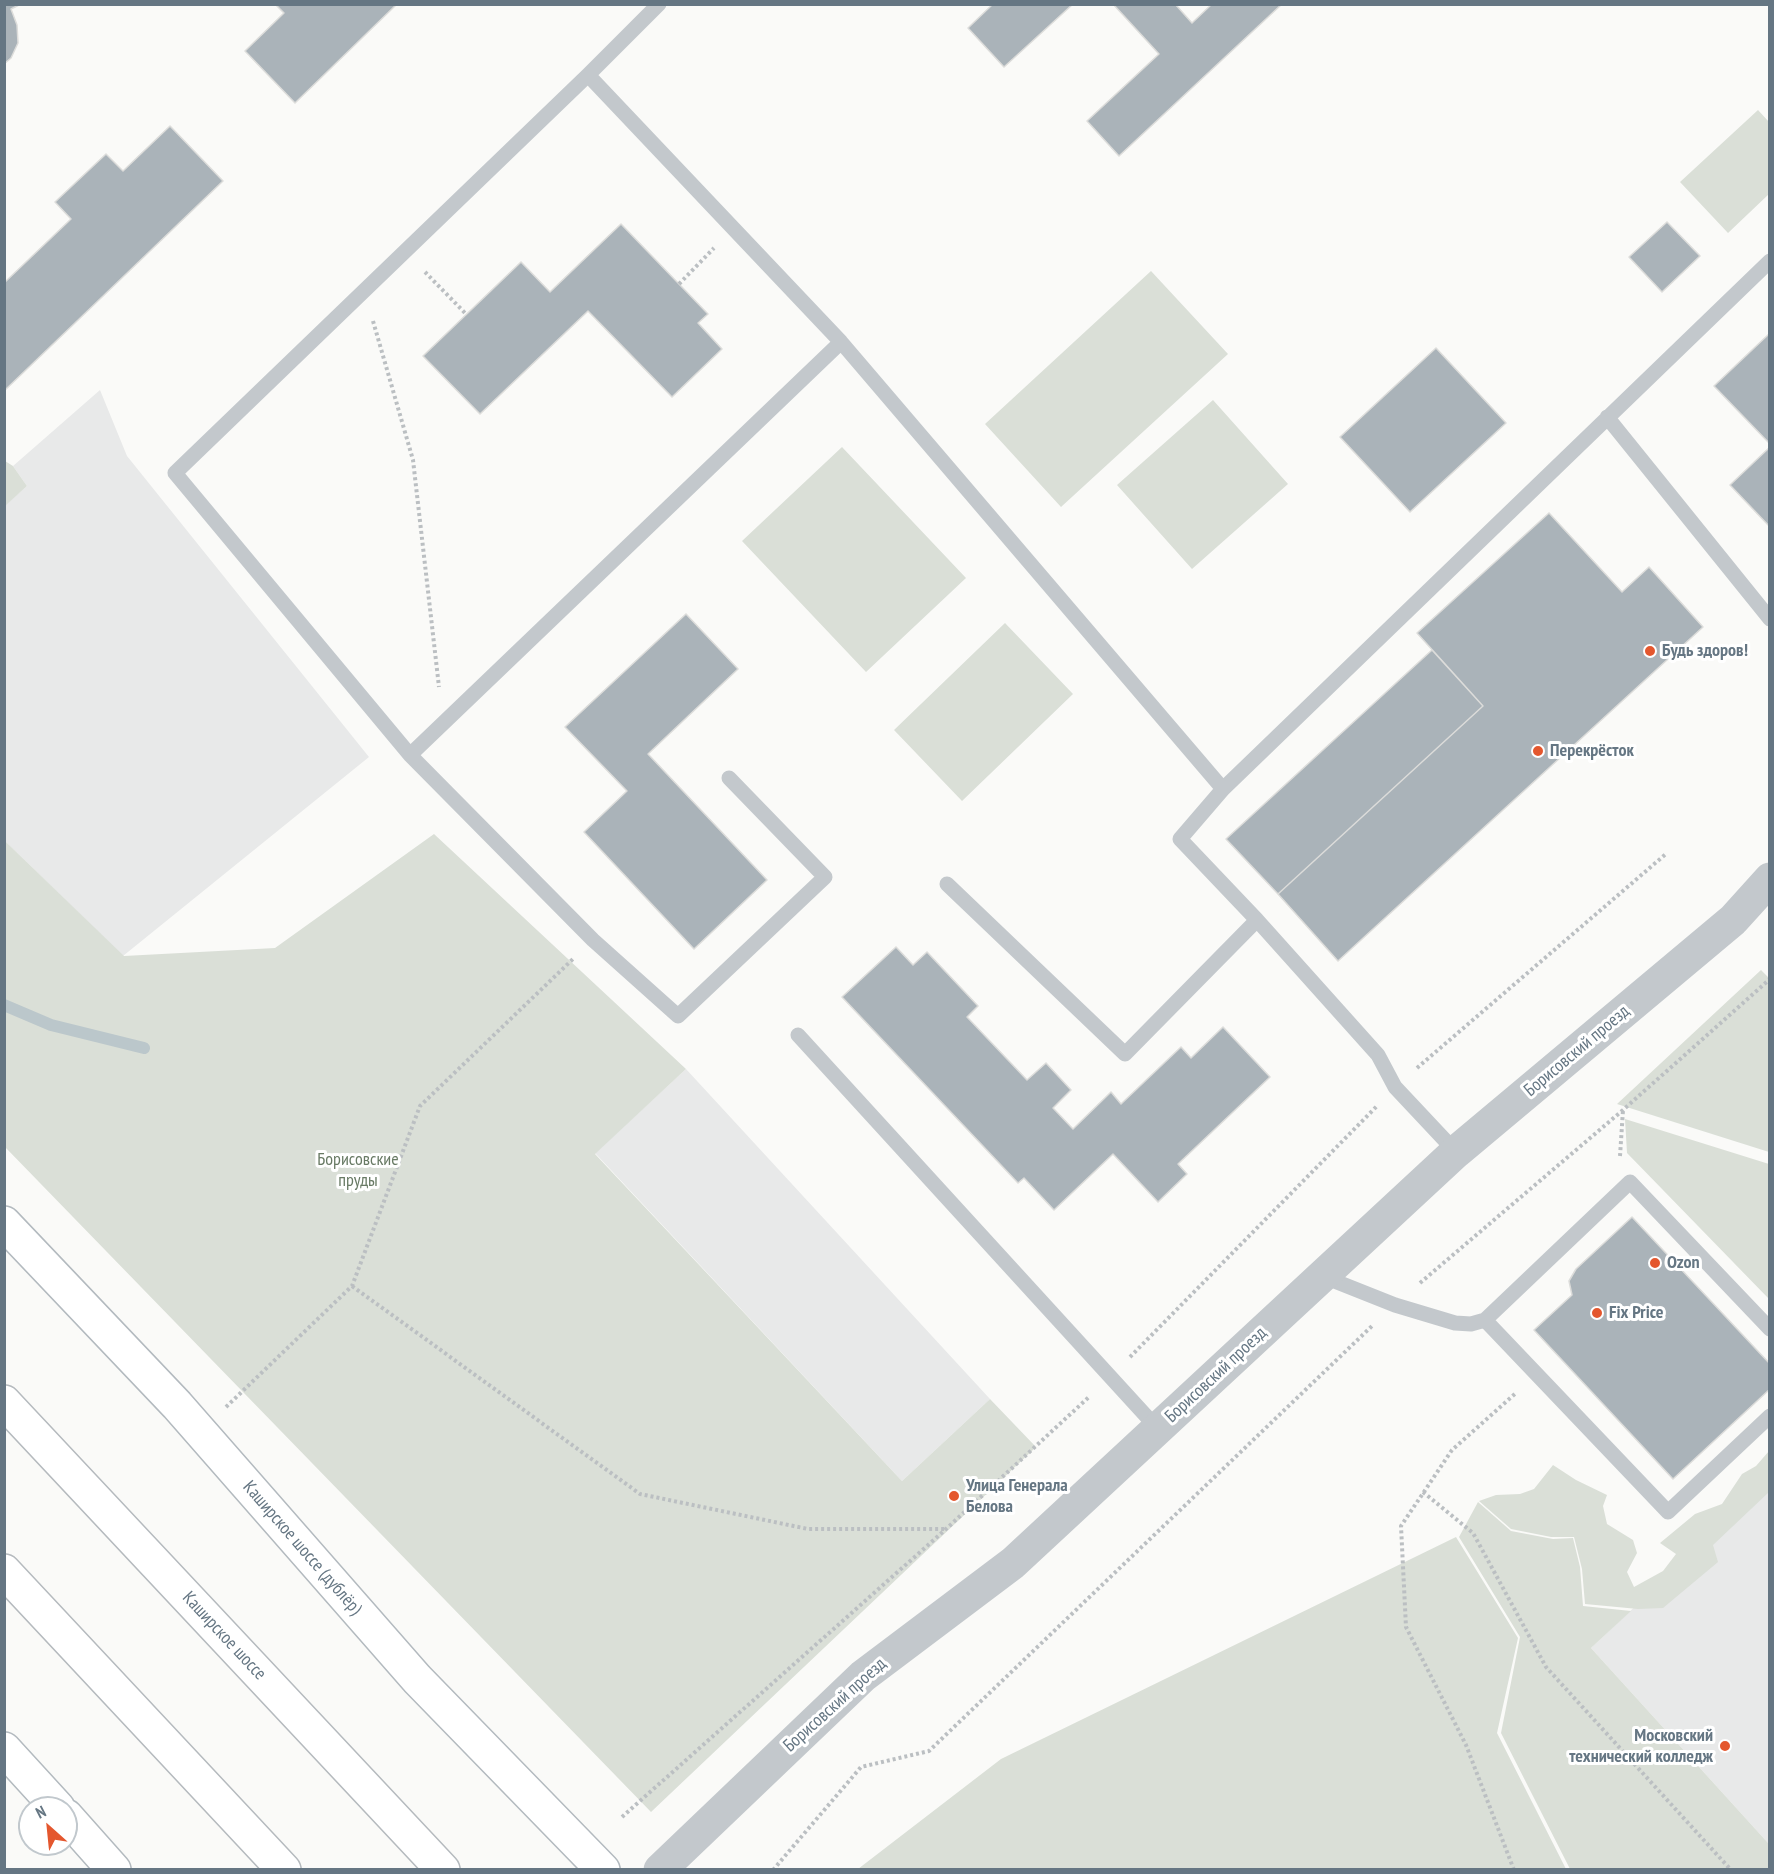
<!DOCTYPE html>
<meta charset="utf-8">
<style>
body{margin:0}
#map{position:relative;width:1774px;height:1874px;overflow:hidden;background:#fafaf8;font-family:"PT Sans Narrow",sans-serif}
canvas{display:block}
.frame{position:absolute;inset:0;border:6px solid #657683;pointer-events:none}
.north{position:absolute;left:18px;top:1796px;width:60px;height:60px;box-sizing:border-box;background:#fff;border:2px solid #c1c8cd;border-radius:50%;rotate:333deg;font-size:16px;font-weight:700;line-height:24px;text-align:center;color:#657683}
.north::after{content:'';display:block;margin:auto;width:21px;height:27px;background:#e4572e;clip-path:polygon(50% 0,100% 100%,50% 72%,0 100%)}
</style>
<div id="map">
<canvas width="1774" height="1874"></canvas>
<div class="frame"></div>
<div class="north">N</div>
</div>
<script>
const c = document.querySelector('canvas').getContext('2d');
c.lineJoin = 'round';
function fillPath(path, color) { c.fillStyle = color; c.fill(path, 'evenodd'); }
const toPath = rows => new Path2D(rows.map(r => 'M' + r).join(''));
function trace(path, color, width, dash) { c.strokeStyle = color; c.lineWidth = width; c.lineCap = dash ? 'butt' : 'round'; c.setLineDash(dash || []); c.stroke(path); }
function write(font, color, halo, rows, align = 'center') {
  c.font = font + ' "PT Sans Narrow",sans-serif'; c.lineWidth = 6; c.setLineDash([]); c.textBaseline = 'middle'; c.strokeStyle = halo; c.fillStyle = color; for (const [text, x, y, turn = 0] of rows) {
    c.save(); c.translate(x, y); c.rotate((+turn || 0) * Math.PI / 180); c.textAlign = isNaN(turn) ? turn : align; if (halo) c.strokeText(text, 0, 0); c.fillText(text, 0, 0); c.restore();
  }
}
const built = toPath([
 [100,390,127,456,369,757,123,956,5,841,4,506,27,486,13,466],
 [686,1069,990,1399,902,1481,595,1153],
 [1769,1480,1769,1844,1591,1648]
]);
const green = toPath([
 [1758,110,1769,122,1769,194,1728,233,1680,182],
 [1151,271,1228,354,1061,507,985,424],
 [1213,400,1288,484,1192,569,1117,485],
 [842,447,966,578,866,672,742,541],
 [5,461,13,466,27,486,5,506],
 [1005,623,1073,694,962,801,894,730],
 [434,834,686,1069,595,1154,902,1481,990,1399,1036,1447,651,1812,5,1147,5,841,124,956,275,948],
 [1761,970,1770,979,1769,1152,1617,1104],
 [1625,1119,1769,1164,1769,1299,1627,1153],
 [1769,1451,1769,1492,1713,1545,1718,1562,1663,1608,1638,1609,1585,1604,1582,1569,1574,1537,1551,1537,1511,1529,1479,1501,1496,1495,1520,1494,1534,1489,1553,1465,1576,1480,1607,1495,1603,1506,1607,1524,1633,1540,1637,1553,1627,1572,1634,1587,1663,1571,1676,1554,1660,1543,1695,1514,1722,1504,1742,1474,1756,1466],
 [1478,1502,1511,1531,1553,1539,1573,1538,1580,1567,1583,1606,1631,1611,1591,1648,1769,1844,1769,1869,1570,1869,1501,1733,1520,1637,1459,1537],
 [1456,1537,1518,1638,1497,1733,1566,1869,858,1869,1001,1759]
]);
const stream = toPath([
 [4,1005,51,1025,144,1048]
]);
const building = toPath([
 [4,4,21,4,11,9,17,25,18,43,11,58,4,64,4,4],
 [275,4,397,4,295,103,245,51,284,13,275,4],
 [993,4,1073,4,1004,67,968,28,993,4],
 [1113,4,1175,4,1192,23,1212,4,1282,4,1119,156,1087,121,1159,54,1113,4],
 [170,126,223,181,4,391,4,283,71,219,55,202,106,154,123,171,170,126],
 [1667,222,1700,256,1662,292,1629,257,1667,222],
 [621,224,708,314,698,323,722,349,672,397,588,311,480,414,423,356,521,262,550,292,621,224],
 [1770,333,1770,444,1714,386,1770,333],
 [1436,348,1506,423,1410,512,1340,437,1436,348],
 [1770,447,1770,527,1730,485,1770,447],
 [1549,513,1622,592,1649,567,1703,627,1338,961,1278,894,1483,706,1417,633,1549,513],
 [686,614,738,669,648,754,767,880,694,949,584,832,627,791,565,727,686,614],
 [1432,650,1483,706,1278,894,1226,839,1432,650],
 [896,947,913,965,927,952,978,1006,967,1017,1027,1080,1046,1063,1071,1090,1053,1108,1073,1129,1111,1092,1121,1104,1181,1047,1191,1058,1223,1027,1270,1077,1178,1164,1187,1174,1158,1202,1113,1154,1054,1210,1024,1178,1018,1183,842,997,896,947],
 [1632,1217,1770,1364,1770,1389,1673,1479,1534,1330,1572,1295,1569,1281,1576,1269,1632,1217]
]);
const path = toPath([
 [425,272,466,314],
 [679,284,714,248],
 [373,321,413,460,439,687],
 [1417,1068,1667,853],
 [1620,1156,1623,1110],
 [1420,1283,1623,1110,1770,979],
 [352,1286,640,1494,808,1529,946,1529],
 [1130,1357,1377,1106],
 [226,1407,352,1286,420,1106,574,958],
 [1423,1492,1473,1533,1546,1667,1731,1870],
 [622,1817,946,1529,1090,1396],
 [773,1870,861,1767,929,1751,1372,1326],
 [1514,1870,1466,1745,1406,1627,1401,1526,1452,1450,1516,1393]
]);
const service = toPath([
 [659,4,588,75,175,473,410,755,593,940,678,1016,825,877,729,778],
 [588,75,841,342,1223,789,1180,839,1257,920,1378,1055,1395,1087,1456,1152],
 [1607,417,1770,619],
 [410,755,841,342],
 [1223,789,1770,261],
 [947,884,1125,1054,1257,920],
 [798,1035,1158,1429],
 [1322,1276,1395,1305,1455,1323,1471,1324,1485,1320],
 [1770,1329,1630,1182,1485,1320,1668,1512,1770,1416]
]);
const tertiary = toPath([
 [660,1870,863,1676,1013,1563,1456,1152,1733,920,1770,879]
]);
const secondary = toPath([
 [4,1223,177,1405,417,1679,603,1870],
 [4,1749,58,1808],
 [66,1816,114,1870]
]);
const primary = toPath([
 [4,1402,443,1870],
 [4,1571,284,1870]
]);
const markers = [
 [1650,651,6,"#e4572e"],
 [1538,751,6,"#e4572e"],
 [1655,1263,6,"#e4572e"],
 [1597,1313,6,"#e4572e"],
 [954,1496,6,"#e4572e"],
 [1725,1746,6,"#e4572e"]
];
const poiNames = [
 ["Будь здоров!",1662,651],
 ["Перекрёсток",1550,751],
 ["Ozon",1667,1263],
 ["Fix Price",1609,1313],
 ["Улица Генерала",966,1486],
 ["Белова",966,1507],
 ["Московский",1713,1736,"right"],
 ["технический колледж",1713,1757,"right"]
];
const streetNames = [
 ["Борисовский проезд",1577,1051,-40],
 ["Борисовский проезд",1216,1375,-43],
 ["Каширское шоссе (дублёр)",302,1548,49],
 ["Каширское шоссе",224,1636,47],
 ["Борисовский проезд",835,1705,-42]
];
const parkNames = [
 ["Борисовские",358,1160],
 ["пруды",358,1181]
];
fillPath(built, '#e8e9e9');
fillPath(green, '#dadfd7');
trace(stream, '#bbc7cb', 12);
fillPath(building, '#aab3b9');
trace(building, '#dcdcda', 1.5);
trace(secondary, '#b3babf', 36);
trace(primary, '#b5babe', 36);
trace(path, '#bbbfc2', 4, [3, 3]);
trace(service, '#c3c8cc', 15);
trace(tertiary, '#c3c8cc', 33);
trace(secondary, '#fff', 33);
trace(primary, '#fff', 33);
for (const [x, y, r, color] of markers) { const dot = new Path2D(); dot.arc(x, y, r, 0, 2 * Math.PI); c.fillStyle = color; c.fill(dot); trace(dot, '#fff', 2); }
write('bold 18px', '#657683', '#fff', poiNames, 'left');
write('18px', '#657683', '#fff', streetNames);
write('18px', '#687a64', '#fff', parkNames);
</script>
